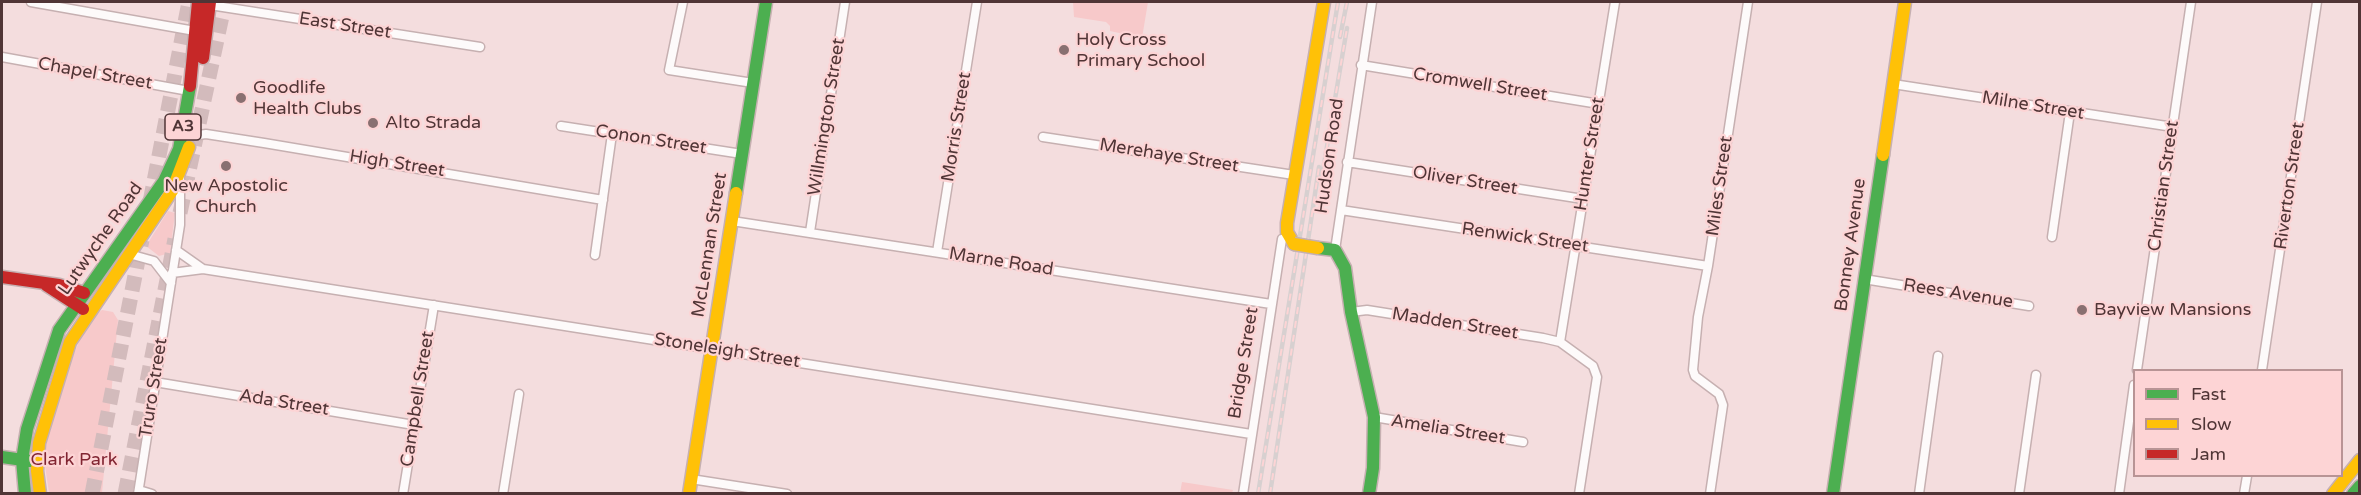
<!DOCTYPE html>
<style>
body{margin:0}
#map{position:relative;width:2361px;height:495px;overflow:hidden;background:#f4ddde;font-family:"Varela Round",sans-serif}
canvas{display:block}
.frame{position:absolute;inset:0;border:3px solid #503536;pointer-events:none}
.legend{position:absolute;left:2133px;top:369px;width:210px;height:108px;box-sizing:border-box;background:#fdd4d5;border:2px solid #b89495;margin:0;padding:8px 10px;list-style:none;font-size:18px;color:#503536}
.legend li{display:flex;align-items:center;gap:12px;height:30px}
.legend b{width:30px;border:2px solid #b89495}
</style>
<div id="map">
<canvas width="2361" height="495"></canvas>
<div class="frame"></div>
<ul class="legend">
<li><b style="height:8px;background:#4caf50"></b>Fast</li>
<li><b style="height:8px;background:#ffc107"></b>Slow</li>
<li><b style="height:8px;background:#c62828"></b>Jam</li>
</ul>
</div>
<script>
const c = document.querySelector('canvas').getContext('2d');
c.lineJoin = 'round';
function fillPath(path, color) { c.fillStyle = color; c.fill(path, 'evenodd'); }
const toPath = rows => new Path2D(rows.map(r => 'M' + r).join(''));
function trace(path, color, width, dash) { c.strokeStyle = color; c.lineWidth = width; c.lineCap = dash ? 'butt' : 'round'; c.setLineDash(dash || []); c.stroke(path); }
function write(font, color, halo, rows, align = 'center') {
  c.font = font + ' "Varela Round",sans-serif'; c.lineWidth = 4.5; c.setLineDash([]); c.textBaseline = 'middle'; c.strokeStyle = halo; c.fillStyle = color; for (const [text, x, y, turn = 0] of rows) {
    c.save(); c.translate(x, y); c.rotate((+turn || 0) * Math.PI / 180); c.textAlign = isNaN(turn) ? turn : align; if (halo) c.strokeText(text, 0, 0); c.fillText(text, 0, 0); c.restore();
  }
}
const green = toPath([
 [1073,2,1148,2,1142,38,1110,31,1110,26,1106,22,1074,17],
 [168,211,175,213,170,253,159,256,146,246],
 [102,310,113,312,118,320,102,493,49,493,44,459,47,437,71,361,87,322],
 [1182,482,1233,490,1232,493,1180,493]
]);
const highwayTunnel = toPath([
 [150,202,189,2],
 [180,213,225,2],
 [92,494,142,240],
 [125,494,175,239]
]);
const street = toPath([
 [31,2,195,31],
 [683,2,669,70,753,83],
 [210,5,480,47],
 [2,57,189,91],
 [1361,65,1599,104],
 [1893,84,2173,127],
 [561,126,742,154],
 [191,136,206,134,264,143,603,200],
 [1043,137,1294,175],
 [1347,162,1583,199],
 [1341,210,1708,266],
 [732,221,1271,304],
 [810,232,845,2],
 [2052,237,2070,112],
 [176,250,203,269],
 [1335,250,1372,2],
 [937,252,977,2],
 [129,254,154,261,171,283],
 [595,255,612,134],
 [172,273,203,269,1251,434],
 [1864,279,2029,306],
 [1351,312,1367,310,1543,338,1560,342,1593,366,1597,377,1579,494],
 [1560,342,1615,2],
 [2137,370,2191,2],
 [2262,370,2317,2],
 [155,382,414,425],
 [1374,417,1523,442],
 [691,479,787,494],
 [139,490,152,494],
 [138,494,180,225,180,179],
 [403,494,434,305],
 [503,494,519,394],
 [1243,494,1282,239],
 [1710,494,1723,405,1719,394,1695,376,1693,370,1698,317,1708,266,1748,2],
 [1919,494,1938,356],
 [2019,494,2036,375],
 [2119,494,2134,385],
 [2244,494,2247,476]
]);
const fast = toPath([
 [736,193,766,2],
 [1318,248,1335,250,1345,268,1351,312,1374,417,1373,468,1369,494],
 [2,457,30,461],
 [25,494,22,460,27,429,59,330,164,181,179,149,190,86],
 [1833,494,1883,155],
 [2353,494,2360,486]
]);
const slow = toPath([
 [1883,155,1905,2],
 [1294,244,1287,232,1287,223,1324,2],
 [40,494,37,471,39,443,70,342,172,191,189,147],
 [689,494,736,193],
 [2333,494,2360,460]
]);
const jam = toPath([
 [203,58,210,2],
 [190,86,198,2],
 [2,277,59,285,84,293],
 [46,285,83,309]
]);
const rail = toPath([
 [1340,37,1347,2],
 [1322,176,1347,28],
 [1258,494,1338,2],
 [1270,494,1319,167]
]);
const slowBridge = toPath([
 [1294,244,1318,248]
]);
const markers = [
 [1064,50,6,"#897071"],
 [241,98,6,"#897071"],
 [373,123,6,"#897071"],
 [226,166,6,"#897071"],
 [2082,310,6,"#897071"]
];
const shields = [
 [183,127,36]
];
const shieldNames = [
 ["A3",183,127]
];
const streetNames = [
 ["East Street",345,26,9],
 ["Chapel Street",95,74,10],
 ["Cromwell Street",1480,85,9],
 ["Milne Street",2033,106,9],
 ["Willmington Street",827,117,-81],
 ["Morris Street",957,127,-81],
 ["Conon Street",651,140,9],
 ["Hunter Street",1590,154,-81],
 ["Merehaye Street",1169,156,9],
 ["Hudson Road",1330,156,-82],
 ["High Street",397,164,9],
 ["Oliver Street",1465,181,9],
 ["Miles Street",1720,186,-82],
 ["Christian Street",2164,186,-82],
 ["Riverton Street",2290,186,-82],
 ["Renwick Street",1525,238,8],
 ["Lutwyche Road",101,239,-55],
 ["McLennan Street",710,245,-81],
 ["Bonney Avenue",1851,245,-82],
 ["Marne Road",1001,262,9],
 ["Rees Avenue",1958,294,9],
 ["Madden Street",1455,324,9],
 ["Stoneleigh Street",727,351,9],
 ["Bridge Street",1244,363,-81],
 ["Truro Street",154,388,-81],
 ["Campbell Street",418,399,-81],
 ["Ada Street",284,403,9],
 ["Amelia Street",1448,430,9]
];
const poiNames = [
 ["Holy Cross",1076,40],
 ["Primary School",1076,61],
 ["Goodlife",253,88],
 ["Health Clubs",253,109],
 ["Alto Strada",385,123],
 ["New Apostolic",226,186,"center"],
 ["Church",226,207,"center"],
 ["Bayview Mansions",2094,310]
];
const parkNames = [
 ["Clark Park",74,460]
];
fillPath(green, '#f7c9ca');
trace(highwayTunnel, '#d3bbbc', 15, [15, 8]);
trace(street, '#c6b0b1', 11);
trace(fast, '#c6b0b1', 15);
trace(slow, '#c6b0b1', 15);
trace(jam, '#c6b0b1', 15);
trace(street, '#fdfafa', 8);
trace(fast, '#4caf50', 12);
trace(slow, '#ffc107', 12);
trace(jam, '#c62828', 12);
trace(rail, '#d7d0d0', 4.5);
trace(rail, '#fdd4d5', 2, [7]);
trace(slowBridge, '#c6b0b1', 15, []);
trace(slowBridge, '#ffc107', 12);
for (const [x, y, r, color] of markers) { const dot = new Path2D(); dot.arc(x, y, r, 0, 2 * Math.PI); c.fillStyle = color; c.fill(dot); trace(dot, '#fdd4d5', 2); }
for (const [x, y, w] of shields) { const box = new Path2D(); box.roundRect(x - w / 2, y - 13, w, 26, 4.5); c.fillStyle = '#fdd4d5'; c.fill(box); trace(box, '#503536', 1.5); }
write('bold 16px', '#503536', null, shieldNames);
write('18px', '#503536', '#fdd4d5', streetNames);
write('18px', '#503536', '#fdd4d5', poiNames, 'left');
write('18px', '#812532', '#fdd4d5', parkNames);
</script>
